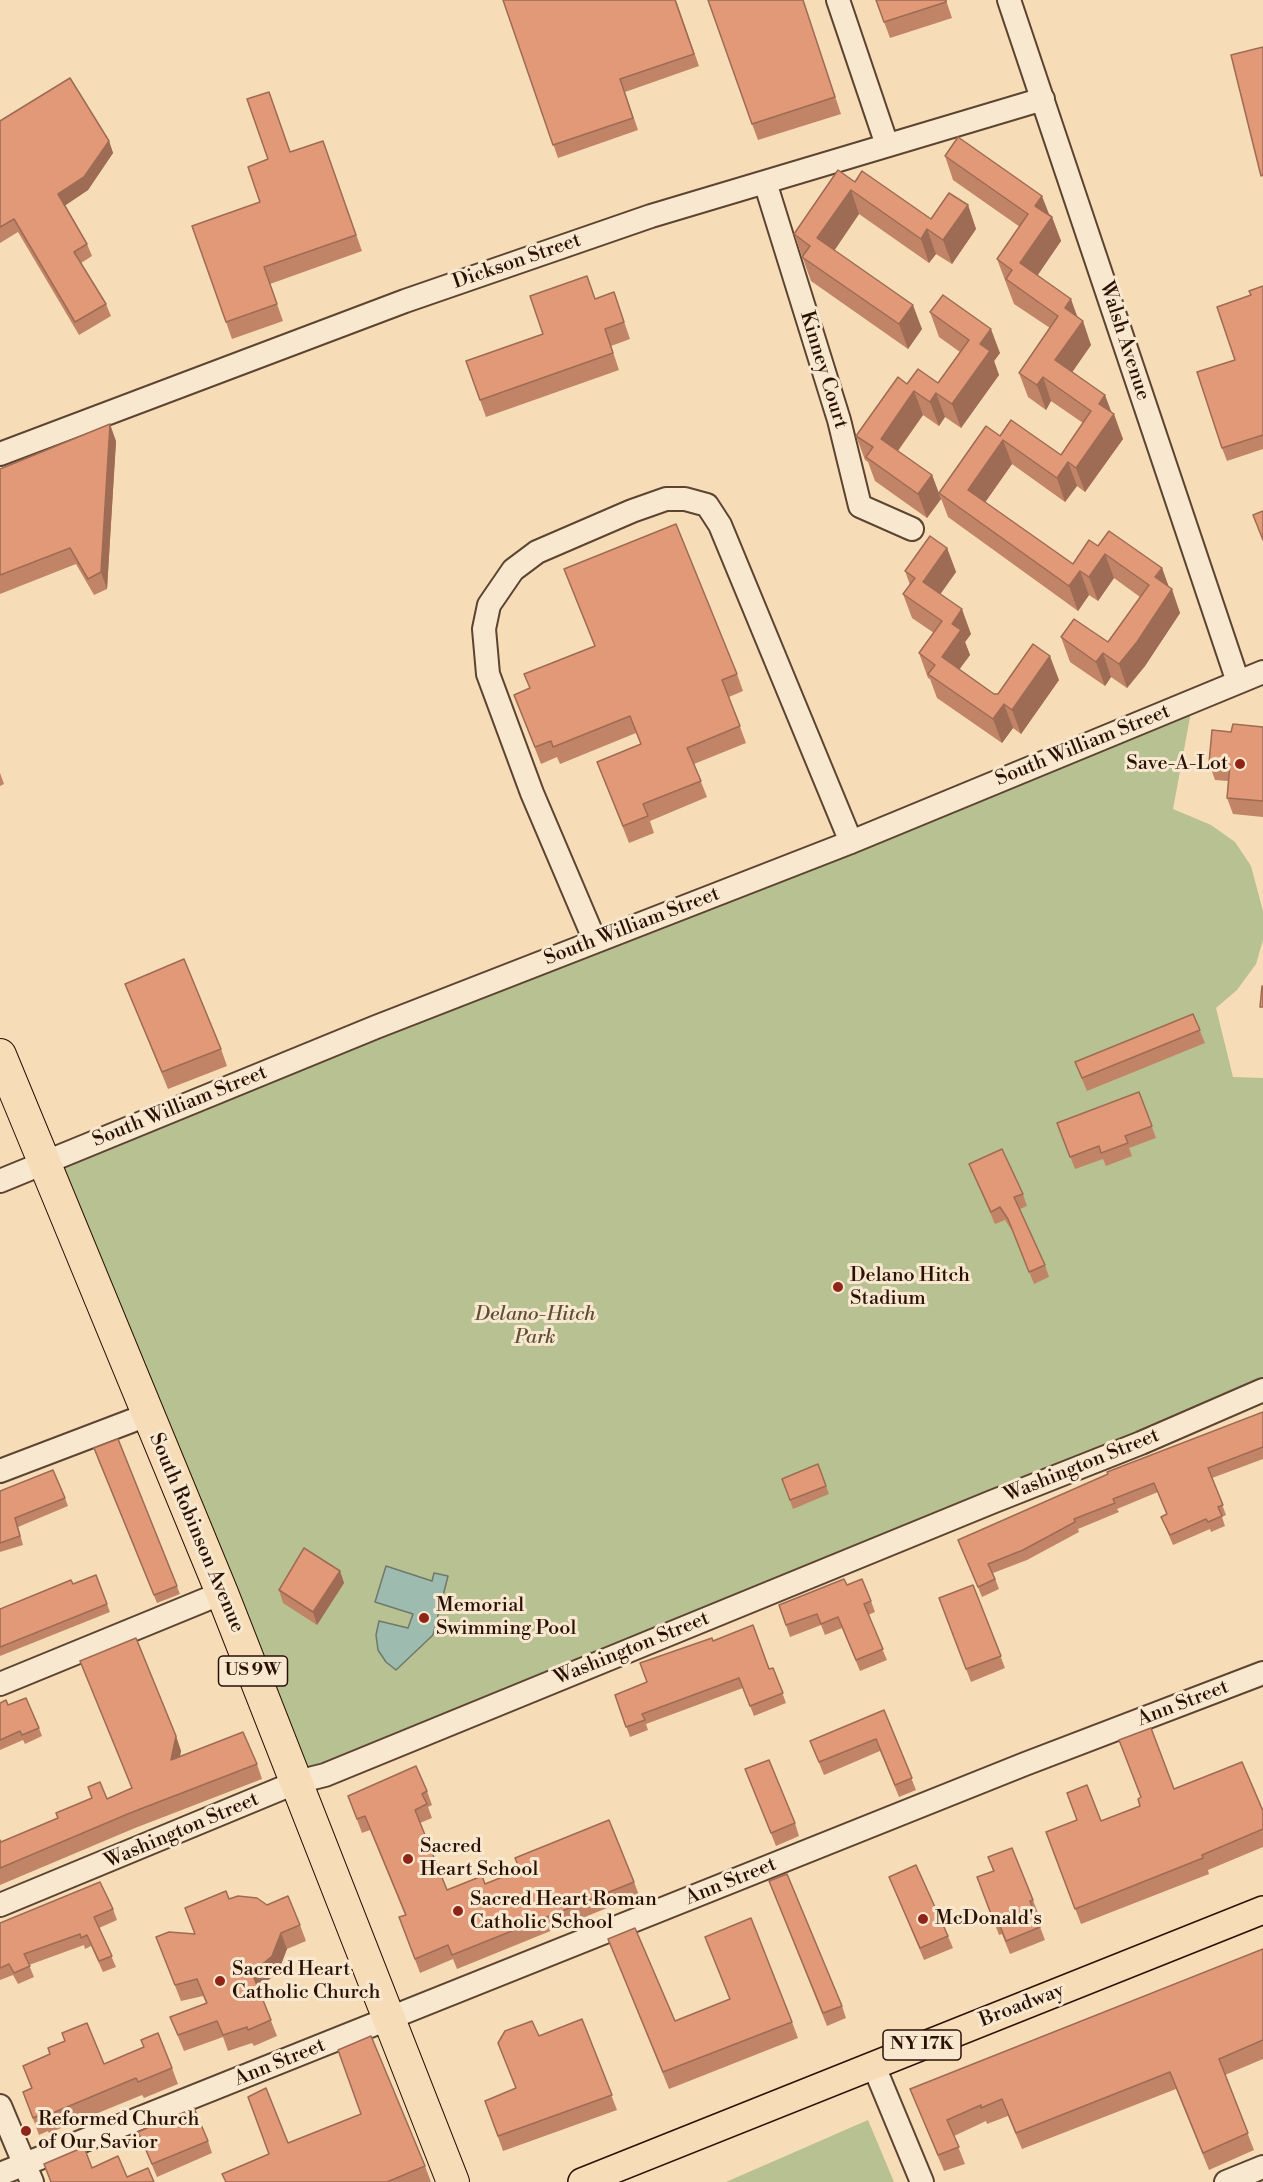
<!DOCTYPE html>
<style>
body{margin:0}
canvas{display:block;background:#f6dcb7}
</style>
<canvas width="1263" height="2182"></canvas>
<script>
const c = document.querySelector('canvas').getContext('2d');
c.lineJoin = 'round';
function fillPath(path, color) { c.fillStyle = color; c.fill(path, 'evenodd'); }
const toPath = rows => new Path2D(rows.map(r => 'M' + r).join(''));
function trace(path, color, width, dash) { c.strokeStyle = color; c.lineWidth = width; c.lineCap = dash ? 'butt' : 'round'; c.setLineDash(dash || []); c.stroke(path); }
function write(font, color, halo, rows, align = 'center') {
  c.font = font + ' "Libre Bodoni",serif'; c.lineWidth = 6; c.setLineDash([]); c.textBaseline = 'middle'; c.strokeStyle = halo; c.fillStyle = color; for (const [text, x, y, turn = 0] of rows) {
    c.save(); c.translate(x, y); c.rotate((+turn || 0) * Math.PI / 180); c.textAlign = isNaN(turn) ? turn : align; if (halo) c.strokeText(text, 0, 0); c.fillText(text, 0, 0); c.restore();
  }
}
const green = toPath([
 [1193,701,1173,809,1211,825,1235,842,1251,866,1263,911,1263,940,1256,964,1237,990,1216,1008,1233,1077,1263,1078,1263,1393,297,1782,43,1164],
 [868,2120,894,2182,726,2182]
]);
const water = toPath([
 [386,1566,432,1581,434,1573,448,1576,433,1635,396,1670,386,1662,378,1650,376,1635,379,1621,408,1628,413,1614,375,1602,386,1566]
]);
const minor = toPath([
 [838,0,887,145],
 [1009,0,1238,682],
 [765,182,839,420,860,506,912,529],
 [0,454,405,301,651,216,1043,99],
 [595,941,532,793,488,674,484,629,489,605,513,570,537,552,632,511,666,499,685,499,707,505,720,525,851,842],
 [0,1181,376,1027,851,842,1263,672],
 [0,1471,147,1415],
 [0,1684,222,1593],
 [0,1905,297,1782,325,1775,992,1502,1141,1443,1263,1390],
 [873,2064,922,2182],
 [0,2106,32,2182],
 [0,2174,1025,1764,1263,1673],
 [1226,2182,1263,2167]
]);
const major = toPath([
 [582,2182,1263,1910]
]);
const highway = toPath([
 [0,1055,222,1593,453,2182]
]);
const wall = toPath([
 [503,0,676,0,699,66,625,92,638,130,558,158],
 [803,0,841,114,758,140,752,124],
 [876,0,946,0,952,18,890,38],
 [0,121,109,141,113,153,88,190,65,205,87,244,92,256,81,263,106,304,111,316,79,335,18,232,0,243],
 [323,141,362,251,270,284,283,321,232,339,192,226,260,202,290,152],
 [945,156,1052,217,1061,241,1037,275,1078,317,1091,345,1072,372,1111,412,1123,439,1085,492,1077,486,1065,502,1012,464,985,502,1073,564,1098,546,1162,568,1169,587,1180,613,1145,666,1127,688,1111,677,1105,686,1070,662,1061,637,1108,642,1140,597,1114,578,1098,601,1089,595,1078,611,948,517,939,493,1000,436,1061,455,1083,423,1051,401,1046,410,1028,397,1019,373,1050,328,1014,304,997,259,1020,227,953,180],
 [855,182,931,219,968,205,976,229,952,264,936,254,929,263,859,214,834,250,922,329,908,349,811,281,794,234],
 [1263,286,1263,449,1227,461,1222,448,1235,360,1251,295],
 [614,292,630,339,611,346,619,370,486,417,466,361,543,334,595,299],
 [930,312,1000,353,994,361,999,375,961,428,945,417,939,426,923,415,898,451,932,475,941,499,927,518,875,481,868,462,865,460,856,436,907,384,938,383,960,352,939,337],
 [116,441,107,589,94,595,76,564,0,594,0,469],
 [947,548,956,572,940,594,971,634,965,642,970,655,959,669,994,694,998,694,1059,680,1021,734,1013,728,1002,743,937,698,930,679,928,678,919,653,934,633,912,618,903,594,910,585,905,571],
 [564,569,737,674,743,691,729,697,746,743,694,764,707,797,650,821,654,833,629,843,597,762,641,744,636,733,560,764,557,757,541,764,514,695,530,688,524,674,595,646],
 [1263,727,1263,817,1233,814,1227,798,1228,781,1215,780,1209,763,1231,732],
 [0,773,4,784,0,786],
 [125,984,221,1049,227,1066,168,1089],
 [1193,1014,1205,1043,1087,1091,1075,1062],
 [1139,1092,1156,1138,1129,1148,1132,1156,1106,1166,1103,1159,1075,1169,1057,1123],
 [969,1164,1023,1194,1027,1206,1020,1209,1045,1265,1049,1277,1034,1284,1013,1232,1005,1220,995,1224,974,1176],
 [1263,1412,1263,1459,1212,1478,1226,1515,1222,1517,1225,1526,1211,1532,1210,1529,1173,1545,1161,1517,1167,1514,1158,1492,1117,1509,1119,1512,1078,1529,1079,1532,1027,1560,993,1573,999,1589,982,1597,958,1540],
 [118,1439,180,1594,157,1603,97,1457],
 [818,1464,829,1494,793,1509,782,1479],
 [0,1491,65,1498,68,1506,18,1527,23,1545,0,1552],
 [340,1571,344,1583,317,1625,283,1603,279,1590],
 [96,1575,110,1612,0,1656,0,1609,73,1584],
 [973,1585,1005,1668,971,1682,939,1598],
 [871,1601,875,1612,868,1615,887,1660,860,1671,842,1628,825,1635,821,1625,790,1637,779,1605],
 [713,1641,769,1669,773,1668,786,1703,754,1716,743,1688,646,1724,648,1730,630,1737,615,1695,647,1682],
 [80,1661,176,1736,181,1751,180,1756,257,1764,262,1779,135,1828,0,1885,0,1840,1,1842,132,1788],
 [0,1703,8,1705,39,1728,42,1736,25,1744,23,1740,0,1750],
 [884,1710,916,1790,899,1797,880,1751,824,1775,810,1741],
 [745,1769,795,1823,799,1836,776,1846],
 [1174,1789,1263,1811,1263,1847,1208,1870,1209,1874,1081,1924,1046,1832,1101,1821,1140,1806],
 [427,1791,432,1805,428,1807,432,1818,420,1823,447,1890,485,1884,520,1870,515,1858,634,1882,639,1895,457,1969,453,1959,420,1973,399,1917,405,1915,370,1830,362,1833,348,1796],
 [988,1857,1033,1900,1038,1913,1035,1914,1045,1940,1010,1954,1002,1934,999,1935,977,1877,993,1871],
 [889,1877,948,1936,953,1948,924,1960],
 [769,1881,842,2006,846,2018,827,2026],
 [229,1899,300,1925,306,1941,287,1949,278,1972,258,1988,277,2036,254,2046,252,2043,228,2051,223,2037,184,2051,170,2017,206,2003,203,1996,181,2001,156,1937,195,1934],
 [113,1909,117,1920,99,1928,116,1967,103,1972,91,1946,85,1949,84,1945,29,1965,34,1977,18,1984,13,1975,0,1980,0,1923],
 [705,1937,792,2022,798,2038,669,2089,608,1939,675,2021,730,1999],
 [1263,1949,1263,2059,1225,2075,1254,2150,1209,2170,1176,2089,1022,2149,1008,2116,987,2124,986,2121,954,2136,965,2164,944,2171,910,2089],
 [582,2019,617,2110,503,2151,485,2101,516,2088,498,2043,539,2036],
 [104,2064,172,2068,178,2084,144,2098,142,2095,49,2133,48,2131,39,2135,23,2092,31,2088,23,2066],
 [138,2132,208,2141,212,2153,157,2177],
 [288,2143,425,2166,431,2182,225,2182,269,2154]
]);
const shadedWall = toPath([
 [109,141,113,153,88,190,63,207,58,194],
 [851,190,859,214,826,263,817,238],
 [1042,196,1051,219,1052,217,1061,241,1029,288,1020,263,1035,206],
 [968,205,976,229,952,264,943,240],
 [927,229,936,254,929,263,921,239],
 [1071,299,1080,324,1065,308],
 [913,305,922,329,908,349,899,324],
 [1083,321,1091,345,1064,384,1055,360],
 [991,329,1000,353,994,361,999,375,961,428,952,404,980,344],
 [1043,377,1051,401,1046,410,1037,385],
 [914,391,923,415,889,463,881,439],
 [936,393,945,417,939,426,930,402],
 [1105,395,1113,416,1114,414,1123,439,1085,492,1076,468,1099,404],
 [110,424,116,441,107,589,101,572],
 [1003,440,1012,464,977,514,968,490],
 [1068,462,1077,486,1065,502,1057,478],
 [932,475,941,499,927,518,918,494],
 [947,548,956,572,932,606,923,582],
 [1105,554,1114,578,1098,601,1089,577],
 [1162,568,1170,591,1172,589,1180,613,1145,666,1127,688,1119,664,1155,577],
 [1080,571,1089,595,1078,611,1069,586],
 [962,609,971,634,965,642,970,655,951,681,942,657,952,624],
 [1103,653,1111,677,1105,686,1096,662],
 [1050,656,1059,680,1021,734,1012,710],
 [1004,704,1013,728,1002,743,993,719],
 [340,1571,344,1583,317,1625,313,1612],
 [176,1736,181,1751,176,1774,171,1760],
 [281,1933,287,1949,278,1972,258,1989,252,1973]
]);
const building = toPath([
 [503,0,675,0,694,54,620,79,633,118,553,145,503,0],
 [708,0,803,0,835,97,752,124,708,0],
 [876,0,946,0,946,2,884,22,876,0],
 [1263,47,1263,175,1261,176,1231,55,1263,47],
 [70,78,109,141,84,177,58,194,87,244,74,252,106,304,75,322,14,219,0,227,0,121,70,78],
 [269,92,290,152,323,141,356,235,264,267,277,304,226,322,192,226,260,202,248,167,268,159,247,99,269,92],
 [958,137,1042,196,1035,206,1052,217,1020,263,1071,299,1065,308,1083,321,1055,360,1105,395,1099,404,1114,414,1076,468,1068,462,1057,478,1003,440,968,490,1073,564,1089,540,1098,546,1109,531,1162,568,1155,577,1172,589,1137,642,1119,664,1103,653,1096,662,1061,637,1074,619,1108,642,1149,585,1105,554,1089,577,1080,571,1069,586,939,493,986,426,1000,436,1011,420,1061,455,1091,411,1043,377,1037,385,1019,373,1058,316,1006,279,1012,270,997,259,1028,214,945,156,958,137],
 [838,170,855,182,862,171,931,219,949,193,968,205,943,240,927,229,921,239,851,190,817,238,913,305,899,324,802,257,810,246,794,234,838,170],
 [587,276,595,299,614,292,624,322,605,329,613,353,480,400,466,361,543,334,530,296,587,276],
 [1263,286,1263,435,1222,448,1197,372,1235,360,1217,307,1251,295,1249,291,1263,286],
 [943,295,991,329,980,344,990,351,952,404,936,393,930,402,914,391,881,439,932,475,918,494,866,457,873,447,856,436,898,377,907,384,918,369,938,383,969,340,930,312,943,295],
 [110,424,101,572,88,579,70,548,0,575,0,469,110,424],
 [1263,511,1263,540,1253,515,1263,511],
 [676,524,737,674,722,680,740,726,687,748,701,781,643,804,648,816,623,826,597,762,641,744,630,716,553,747,551,741,535,747,514,695,530,688,524,674,595,646,564,569,676,524],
 [930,536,947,548,923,582,962,609,952,624,961,630,942,657,994,694,998,694,1033,644,1050,656,1012,710,1004,704,993,719,928,674,935,665,919,653,942,621,903,594,915,578,905,571,930,536],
 [1233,724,1263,727,1263,801,1227,798,1230,765,1209,763,1212,730,1231,732,1233,724],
 [184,959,221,1049,162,1072,125,984,184,959],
 [1262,986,1263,986,1263,1007,1260,1007,1262,986],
 [1193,1014,1200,1030,1082,1078,1075,1062,1193,1014],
 [1139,1092,1152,1126,1125,1136,1128,1143,1101,1153,1099,1146,1070,1157,1057,1123,1139,1092],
 [1002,1149,1023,1194,1014,1197,1045,1265,1029,1272,1008,1219,1000,1207,991,1212,969,1164,1002,1149],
 [1263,1412,1263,1447,1208,1468,1223,1505,1218,1507,1222,1516,1208,1522,1206,1519,1170,1535,1161,1517,1167,1514,1154,1483,1113,1499,1115,1503,1074,1519,1075,1522,1023,1550,988,1564,995,1579,978,1587,958,1540,1108,1474,1107,1472,1263,1412],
 [118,1439,177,1586,154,1595,94,1448,118,1439],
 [818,1464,826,1486,790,1500,782,1479,818,1464],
 [53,1470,65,1498,15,1518,20,1536,0,1543,0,1491,53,1470],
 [304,1548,340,1571,313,1612,279,1590,304,1548],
 [96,1575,107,1604,0,1647,0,1609,71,1580,73,1584,96,1575],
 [844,1579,847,1585,862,1579,871,1601,864,1604,883,1649,856,1660,838,1617,821,1624,817,1614,786,1625,779,1605,844,1579],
 [973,1585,1001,1656,966,1669,939,1598,973,1585],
 [753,1625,769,1669,773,1668,783,1693,750,1706,739,1678,642,1714,645,1720,626,1727,615,1695,647,1682,640,1663,712,1638,713,1641,753,1625],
 [136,1638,176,1736,171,1760,243,1732,257,1764,130,1813,0,1868,0,1840,1,1842,58,1818,56,1813,92,1798,88,1787,100,1782,107,1799,132,1788,80,1661,136,1638],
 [26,1698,39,1728,22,1735,20,1731,0,1740,0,1703,6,1700,8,1705,26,1698],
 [884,1710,912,1778,895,1785,876,1739,819,1762,810,1741,884,1710],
 [1151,1728,1174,1789,1242,1762,1263,1811,1263,1829,1202,1855,1203,1858,1075,1909,1046,1832,1077,1820,1067,1793,1087,1785,1101,1821,1140,1806,1138,1799,1141,1797,1119,1740,1151,1728],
 [769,1760,795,1823,771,1833,745,1769,769,1760],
 [416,1766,427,1791,422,1794,427,1804,415,1810,447,1890,482,1876,485,1884,520,1870,515,1858,609,1820,634,1882,452,1955,448,1945,415,1959,399,1917,406,1915,365,1816,357,1819,348,1796,416,1766],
 [1012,1848,1033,1900,1030,1901,1040,1927,1006,1941,998,1921,994,1922,977,1877,994,1871,988,1857,1012,1848],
 [916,1865,948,1936,920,1948,889,1877,916,1865],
 [787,1874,842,2006,823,2013,769,1881,787,1874],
 [100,1882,113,1909,94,1917,112,1956,99,1961,87,1935,81,1938,80,1934,24,1954,30,1966,14,1973,9,1964,0,1968,0,1923,100,1882],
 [226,1891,229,1899,238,1896,257,1898,267,1905,288,1896,300,1925,281,1933,272,1956,252,1973,271,2020,248,2030,247,2027,223,2035,217,2021,178,2035,170,2017,207,2003,197,1979,175,1985,156,1937,169,1932,195,1934,185,1908,226,1891],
 [751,1918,792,2022,663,2072,608,1939,635,1928,675,2021,730,1999,705,1937,751,1918],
 [1263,1949,1263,2040,1219,2059,1248,2133,1203,2153,1170,2072,1016,2133,1002,2099,981,2108,981,2105,947,2120,959,2147,938,2155,910,2089,1263,1949],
 [582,2019,612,2095,498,2136,485,2101,516,2088,498,2043,505,2031,532,2021,539,2036,582,2019],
 [87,2023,104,2064,144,2047,141,2040,158,2033,172,2068,138,2082,136,2078,43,2117,42,2114,33,2118,23,2092,32,2088,23,2066,50,2054,48,2048,65,2041,62,2033,87,2023],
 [371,2036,425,2166,387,2182,226,2182,222,2174,269,2154,248,2097,266,2088,288,2143,361,2114,338,2050,371,2036],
 [194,2108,208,2141,152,2164,138,2132,194,2108],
 [84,2147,92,2168,118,2156,127,2177,148,2168,154,2182,51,2182,44,2164,84,2147]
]);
const markers = [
 [1240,764,6,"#8f2418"],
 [838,1287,6,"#8f2418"],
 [424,1618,6,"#8f2418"],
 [408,1859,6,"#8f2418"],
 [458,1911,6,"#8f2418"],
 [923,1919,6,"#8f2418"],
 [220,1981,6,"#8f2418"],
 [26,2131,6,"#8f2418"]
];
const shields = [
 [253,1671,69],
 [922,2045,78]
];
const shieldNames = [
 ["US 9W",253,1671],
 ["NY 17K",922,2045]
];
const streetNames = [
 ["Dickson Street",517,262,-19],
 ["Walsh Avenue",1124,341,72],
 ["Kinney Court",823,370,73],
 ["South William Street",1083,746,-22],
 ["South William Street",632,927,-21],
 ["South William Street",180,1107,-22],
 ["Washington Street",1082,1466,-22],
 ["South Robinson Avenue",196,1533,67],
 ["Washington Street",632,1649,-22],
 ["Ann Street",1183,1704,-21],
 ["Washington Street",182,1831,-23],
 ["Ann Street",731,1882,-22],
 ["Broadway",1022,2006,-21],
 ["Ann Street",280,2063,-22]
];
const poiNames = [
 ["Save-A-Lot",1228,764,"right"],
 ["Delano Hitch",850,1276],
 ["Stadium",850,1299],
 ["Memorial",436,1606],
 ["Swimming Pool",436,1629],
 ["Sacred",420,1847],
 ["Heart School",420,1870],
 ["Sacred Heart Roman",470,1900],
 ["Catholic School",470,1923],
 ["McDonald's",935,1919],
 ["Sacred Heart",232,1970],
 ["Catholic Church",232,1993],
 ["Reformed Church",38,2120],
 ["of Our Savior",38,2143]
];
const parkNames = [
 ["Delano-Hitch",535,1315],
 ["Park",535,1338]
];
fillPath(green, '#b8c191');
fillPath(water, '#9dbcaf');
trace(water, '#6f786b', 1.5);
trace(minor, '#5d4431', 26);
trace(major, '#2a1104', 30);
trace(highway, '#2a1104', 34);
trace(minor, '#f9e8d0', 22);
trace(major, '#f6dcb7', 27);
trace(highway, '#f6dcb7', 32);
fillPath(wall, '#c28467');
fillPath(shadedWall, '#9e6b54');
fillPath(building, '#e29978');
trace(building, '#9e6b54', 1.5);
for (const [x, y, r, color] of markers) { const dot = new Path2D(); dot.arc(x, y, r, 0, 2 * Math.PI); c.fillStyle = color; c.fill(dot); trace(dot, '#f9e8d0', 2); }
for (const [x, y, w] of shields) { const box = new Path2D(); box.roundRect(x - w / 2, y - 15, w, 30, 4.5); c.fillStyle = '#f9e8d0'; c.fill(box); trace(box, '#2a1104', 1.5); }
write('bold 18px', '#2a1104', null, shieldNames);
write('20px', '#2a1104', '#f9e8d0', streetNames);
write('20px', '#2a1104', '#f9e8d0', poiNames, 'left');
write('italic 20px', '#5c4f35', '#f9e8d0', parkNames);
</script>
